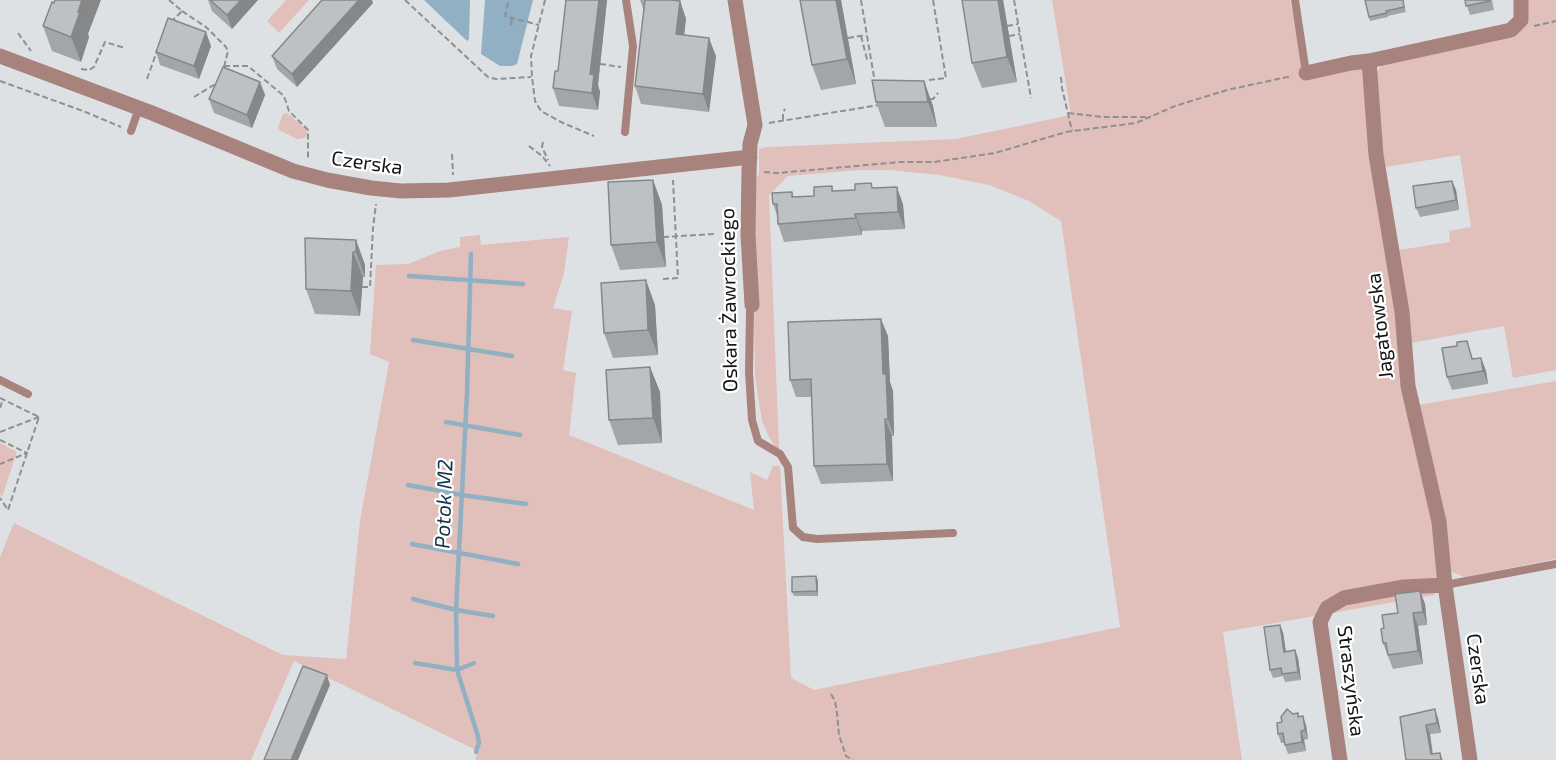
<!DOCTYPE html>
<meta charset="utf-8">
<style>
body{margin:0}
canvas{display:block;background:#dee1e3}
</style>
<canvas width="1556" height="760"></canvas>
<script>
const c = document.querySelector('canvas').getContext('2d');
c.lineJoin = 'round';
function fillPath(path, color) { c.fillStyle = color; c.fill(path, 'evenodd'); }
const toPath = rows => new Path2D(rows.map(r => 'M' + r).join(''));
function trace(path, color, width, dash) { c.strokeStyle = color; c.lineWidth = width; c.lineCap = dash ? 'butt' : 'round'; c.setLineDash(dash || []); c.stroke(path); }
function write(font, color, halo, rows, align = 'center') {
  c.font = font + ' "Exo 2",sans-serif'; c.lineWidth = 4.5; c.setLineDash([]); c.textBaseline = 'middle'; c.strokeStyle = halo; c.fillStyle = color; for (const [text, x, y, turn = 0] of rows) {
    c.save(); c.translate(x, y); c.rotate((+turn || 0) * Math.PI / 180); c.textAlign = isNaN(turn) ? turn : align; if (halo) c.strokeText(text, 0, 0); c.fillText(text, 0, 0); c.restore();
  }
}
const green = toPath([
 [286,0,309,0,279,33,267,21],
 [1052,0,1290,0,1301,59,1302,76,1361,64,1434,523,1439,572,1435,595,1223,632,1242,760,475,760,478,751,294,661,251,760,0,760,0,557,14,523,283,655,346,659,360,521,389,362,370,354,376,265,408,264,440,251,460,247,460,237,480,235,481,245,569,237,564,273,553,308,572,311,563,370,576,373,569,435,754,510,750,472,767,480,773,466,780,466,791,678,814,690,1120,627,1061,221,1029,201,989,185,939,175,889,170,859,170,788,176,769,195,779,449,776,448,769,437,762,421,755,377,754,313,759,307,755,243,756,180,759,173,759,149,767,147,956,139,1071,115],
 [1525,0,1556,0,1556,370,1513,378,1504,326,1411,343,1399,250,1450,242,1449,231,1471,227,1460,155,1385,167,1381,155,1374,75,1382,65,1514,35,1523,28,1526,10],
 [287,113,306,129,307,135,304,138,297,139,279,130,278,127,283,114],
 [1556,381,1556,559,1464,577,1450,571,1419,405],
 [0,443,17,452,2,497,0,494]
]);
const water = toPath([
 [424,0,470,0,469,39,467,41],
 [485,0,533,0,517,64,512,66,500,66,481,54]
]);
const stream = toPath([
 [471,254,467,393,456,610,457,670,477,733,479,742,476,752],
 [409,276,523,284],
 [413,340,512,356],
 [446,422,520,435],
 [408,485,462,495,526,504],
 [412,544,518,564],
 [413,599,456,610,493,616],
 [415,663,457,670,474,663]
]);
const path = toPath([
 [169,0,182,11,171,22],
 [405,0,488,77,496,79,531,77],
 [545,0,531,56,532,77,535,101,541,111,563,123,594,136],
 [861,0,875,83],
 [1014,0,1031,98],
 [508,3,505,16,539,25],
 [182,11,206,27,226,47,228,51,224,67],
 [511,25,512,18],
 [1007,26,1018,24],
 [1534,26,1556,21],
 [18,33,31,51],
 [861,36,867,59,871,58],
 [1009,36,1020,34],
 [848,38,866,35],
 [600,64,621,67],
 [224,66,248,66,284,96,289,111,308,130,308,160],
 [81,69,89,70,94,67,105,42,125,48],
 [1061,77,1062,88,1072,131],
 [147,79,157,51],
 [929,80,946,78,933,0],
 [0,81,83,111,121,127],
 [194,97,217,83],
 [930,99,933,99,938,93],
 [1068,113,1103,117,1148,117],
 [783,120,783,113,785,109],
 [769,123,879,105],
 [543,142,542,147,548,160],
 [529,146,542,156,550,166],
 [452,154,453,175],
 [764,172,778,173,900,162,934,162,995,153,1066,132,1136,123,1175,106,1227,90,1292,76],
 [663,237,714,234],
 [663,279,678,278,673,180],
 [362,287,370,287,373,228,376,204],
 [0,398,39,417,8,510,0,498],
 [0,408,3,399],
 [0,432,39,417],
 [0,440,27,453,0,464],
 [831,694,835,701,837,713,839,735,846,756,853,760]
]);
const service = toPath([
 [1295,0,1306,73],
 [131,131,139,108],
 [625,132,633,46,626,0],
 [752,305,750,311,749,372,752,420,758,441,780,454,788,467,793,528,803,537,817,539,953,533],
 [0,380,28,394],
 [1445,585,1556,564]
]);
const minor = toPath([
 [735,0,755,125,750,144,749,173,748,235,752,305],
 [0,56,152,113,293,171,327,180,371,188,401,191,449,190,750,157],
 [1369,61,1376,155,1402,312,1408,386,1439,522,1445,585,1470,760],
 [1306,73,1351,63,1369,61,1511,30,1521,20,1521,0],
 [1340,760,1320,622,1327,608,1344,598,1404,587,1445,585]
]);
const wall = toPath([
 [208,0,258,0,232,29,212,11],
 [565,0,607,0,598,85,600,92,598,110,559,106,553,88,558,71,566,3],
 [640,0,680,0,686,19,684,35,716,56,709,112,641,104,635,86,644,11],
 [841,0,856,84,821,90,812,65],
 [1003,0,1017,82,982,88,972,63],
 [1403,0,1406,12,1388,16,1388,17,1370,21,1369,17],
 [1465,0,1492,0,1494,10,1470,15],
 [373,3,297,87,277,69,272,56],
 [43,26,88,34,89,37,81,62,52,51],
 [211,46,199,79,160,65,156,52],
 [924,81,933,106,937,127,885,127,876,102],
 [260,82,265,95,252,128,214,113,209,99],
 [653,180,662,205,666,267,620,270,611,245],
 [1452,181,1456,190,1459,210,1420,217,1416,208],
 [832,186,833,191,873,188,903,204,905,229,862,231,862,235,784,242,778,224,778,218,773,204,792,192,794,197,814,196],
 [356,240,365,265,365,277,363,277,360,316,315,314,306,289],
 [655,305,658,355,613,358,604,333],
 [888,336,890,382,893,391,894,436,892,436,893,481,821,484,814,466,812,397,796,397,790,380],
 [1467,341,1473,359,1481,358,1486,371,1488,384,1452,390,1447,377,1457,346],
 [650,367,660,392,662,443,618,445,609,420],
 [816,576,818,581,818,596,794,596,792,592],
 [1420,591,1425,604,1427,625,1418,626,1423,664,1393,669,1383,643,1384,628],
 [1283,632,1286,652,1295,650,1298,658,1301,680,1285,682,1283,676,1273,678,1270,670],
 [1298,713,1299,716,1306,725,1308,739,1304,740,1306,751,1288,754,1284,743,1281,743,1278,734,1282,722,1293,714],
 [1400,717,1438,718,1441,733,1430,734,1433,754,1440,753,1443,760,1406,760]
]);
const shadedWall = toPath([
 [82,0,101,0,88,34,89,37,81,62,71,37,78,12],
 [241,0,258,0,232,29,227,15],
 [359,0,372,0,373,3,297,87,292,74],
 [599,0,607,0,598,85,600,92,598,110,592,93,590,74],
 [836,0,841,0,856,84,847,59],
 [998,0,1003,0,1017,82,1007,57],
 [680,1,686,19,682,52,676,34],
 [206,32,211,46,199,79,194,66],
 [709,38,716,56,709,112,703,94],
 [924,81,933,106,937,127,928,102],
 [260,82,265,95,252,128,247,115],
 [653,180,662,205,666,267,657,242],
 [1452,181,1456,190,1459,210,1456,200],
 [897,187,903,204,905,229,898,212],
 [855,214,862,231,862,235,856,218],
 [356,240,365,265,365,277,356,252],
 [353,252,363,277,360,316,351,291],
 [646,280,655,305,658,355,648,330],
 [881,319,888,336,890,382,893,391,894,436,888,419,883,374],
 [1481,358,1486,371,1488,384,1483,371],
 [650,367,660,392,662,443,653,418],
 [885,419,892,436,893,481,887,464],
 [816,576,818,581,818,596,817,591],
 [1420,591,1425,604,1427,625,1423,612],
 [1413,613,1418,626,1423,664,1418,651],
 [1280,625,1283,632,1287,660,1284,652],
 [1295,650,1298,658,1301,680,1298,672],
 [327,675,330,685,298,760,291,760],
 [1435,709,1438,718,1441,733,1437,723],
 [1303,716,1306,725,1308,739,1305,730],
 [1426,725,1430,734,1433,760,1431,754],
 [1301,731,1304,740,1306,751,1302,742]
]);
const building = toPath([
 [55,0,82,0,78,12,80,12,71,37,43,26,52,2,54,3,55,0],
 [210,0,241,0,227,15,210,0],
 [322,0,359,0,292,74,272,56,322,0],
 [566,0,599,0,590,74,594,75,592,93,553,88,555,71,558,71,566,0],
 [645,0,671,0,680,1,676,34,709,38,703,94,635,86,645,0],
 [800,0,836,0,847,59,812,65,800,0],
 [962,0,998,0,1007,57,972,63,962,0],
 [1365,0,1403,0,1404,7,1386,11,1387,13,1369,17,1365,0],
 [1465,0,1490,0,1490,1,1466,6,1465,0],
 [168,18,206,32,194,66,156,52,168,18],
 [223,67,260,82,247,115,209,99,223,67],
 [872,80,924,81,928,102,876,102,872,80],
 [653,180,657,242,611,245,608,182,653,180],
 [1452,181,1456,200,1416,208,1413,186,1452,181],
 [871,183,872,188,897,187,898,212,855,214,856,218,778,224,777,204,773,204,772,193,792,192,792,197,814,196,814,187,832,186,832,191,855,190,855,184,871,183],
 [305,238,356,240,356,252,353,252,351,291,306,289,305,238],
 [646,280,648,330,604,333,601,283,646,280],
 [881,319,883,374,886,374,888,419,885,419,887,464,814,466,811,379,790,380,788,322,881,319],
 [1467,341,1472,359,1481,358,1483,371,1447,377,1442,348,1457,346,1457,342,1467,341],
 [650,367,653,418,609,420,606,370,650,367],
 [816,576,817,591,792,592,792,577,816,576],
 [1420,591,1423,612,1413,613,1418,651,1388,655,1386,643,1383,643,1381,629,1384,628,1382,615,1398,613,1395,594,1420,591],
 [1280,625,1284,652,1295,650,1298,672,1282,674,1281,668,1270,670,1264,627,1280,625],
 [303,666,327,675,291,760,264,760,303,666],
 [1287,709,1293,714,1298,713,1298,717,1303,716,1305,730,1301,731,1302,742,1285,745,1283,733,1278,734,1277,723,1282,722,1281,717,1287,709],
 [1435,709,1437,723,1426,725,1431,754,1440,753,1441,760,1406,760,1400,717,1435,709]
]);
const streetNames = [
 ["Czerska",367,163,8],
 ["Oskara Żawrockiego",729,300,-91],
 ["Jagatowska",1380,326,-97],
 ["Czerska",1478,669,82],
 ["Straszyńska",1351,681,83]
];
const waterNames = [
 ["Potok M2",444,504,-88]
];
fillPath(green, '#e1bfba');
fillPath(water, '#92b0c3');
trace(stream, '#92b0c3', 4.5);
trace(path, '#8e9092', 2, [6, 3]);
trace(service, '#a8837e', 8);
trace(minor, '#a8837e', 15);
fillPath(wall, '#a3a6a8');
fillPath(shadedWall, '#858788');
fillPath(building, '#bec1c3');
trace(building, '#858788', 1.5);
write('20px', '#141515', '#fff', streetNames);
write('italic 21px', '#0f384d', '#fff', waterNames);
</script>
